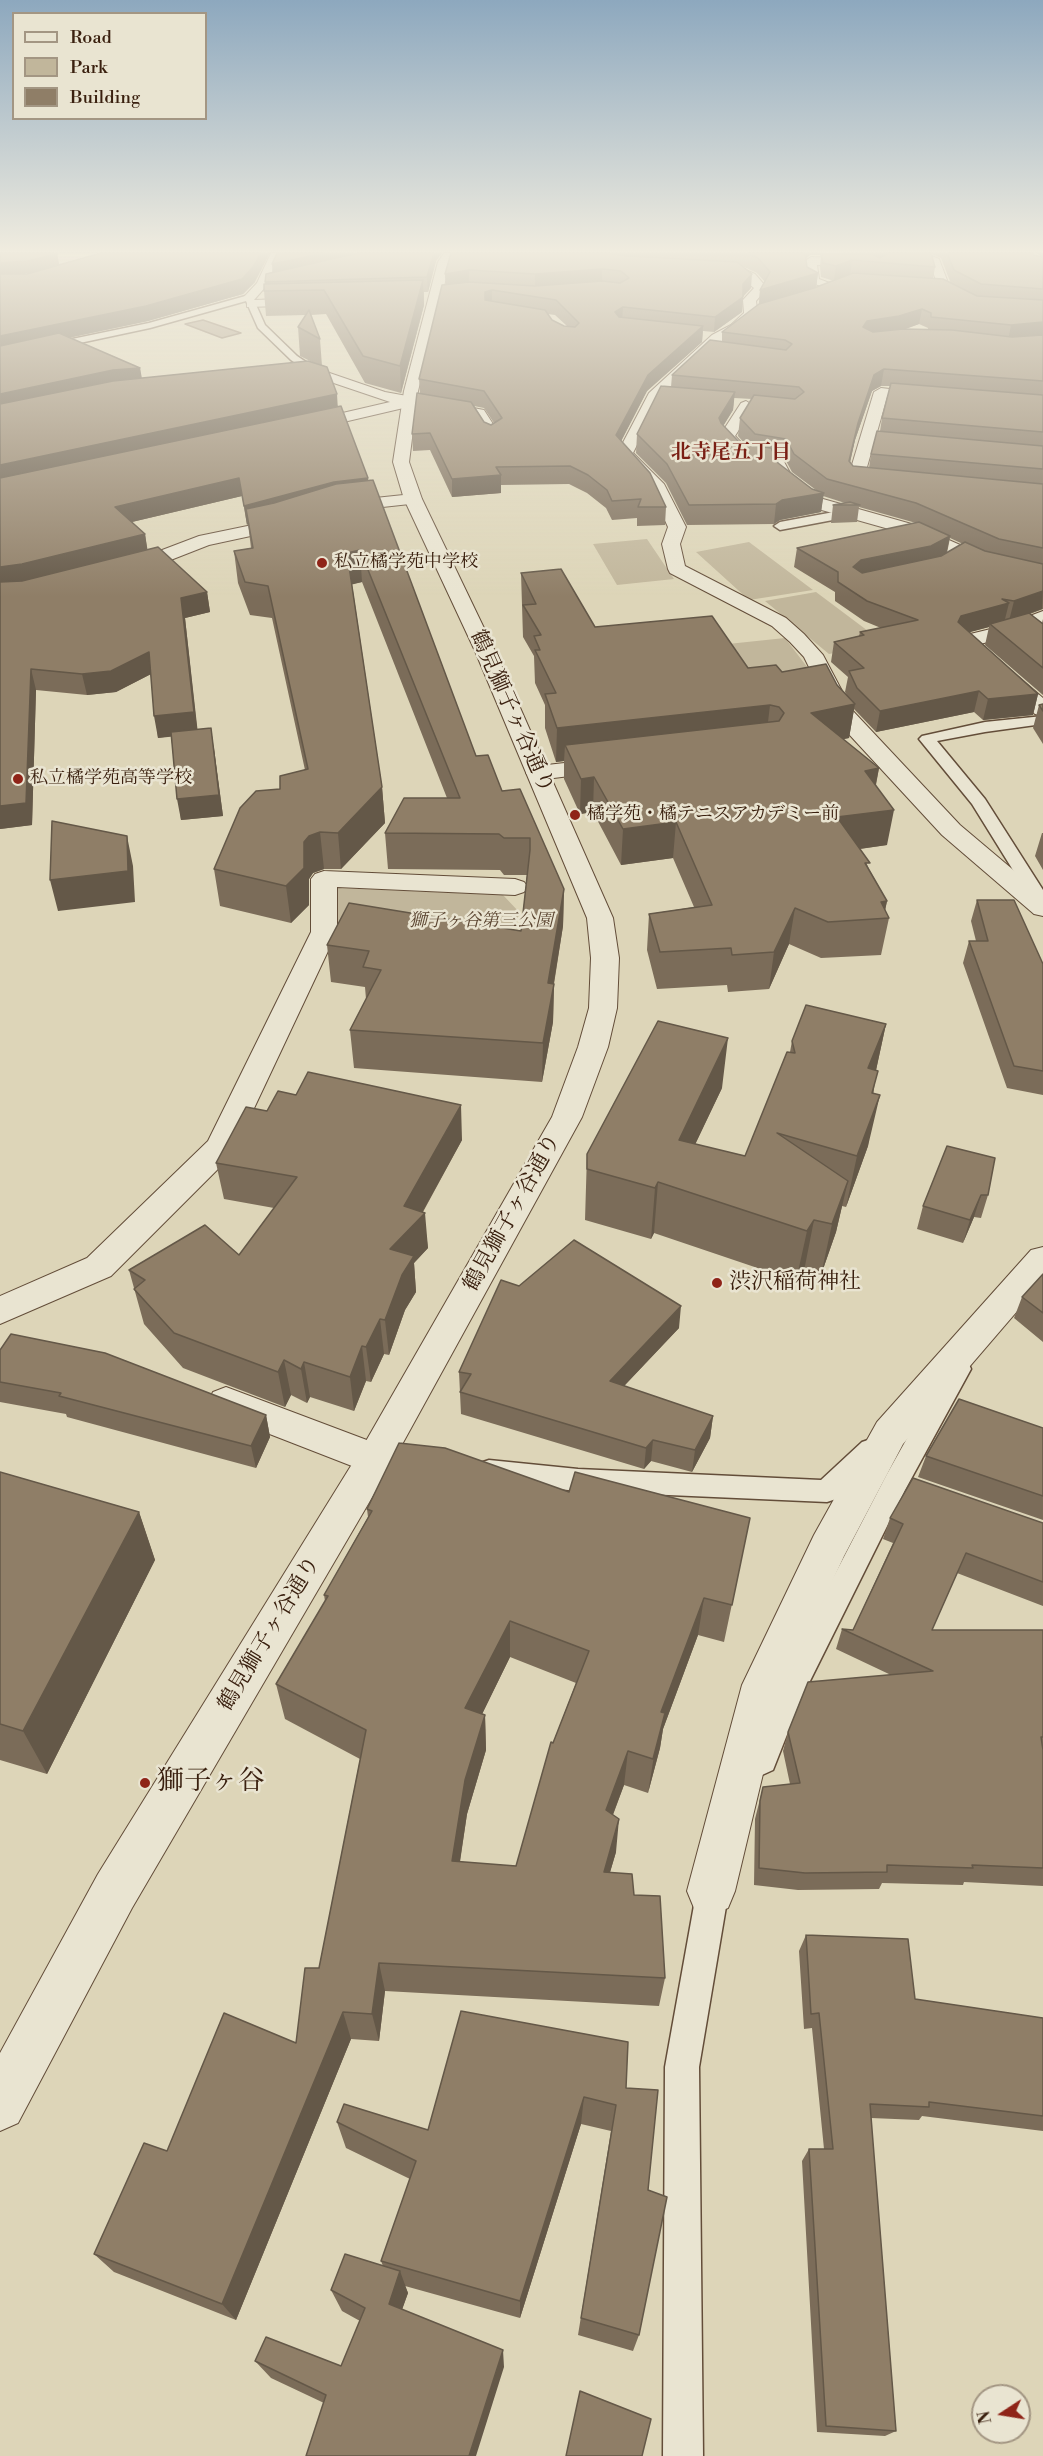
<!DOCTYPE html>
<meta charset="utf-8">
<style>
body{margin:0}
#map{position:relative;width:1043px;height:2456px;overflow:hidden;background:#ddd5b8;font-family:"Libre Bodoni",serif}
canvas{display:block}
.legend{position:absolute;left:12px;top:12px;width:195px;height:108px;box-sizing:border-box;background:#e9e4d1;border:2px solid #a39683;margin:0;padding:8px 10px;list-style:none;font-size:18px;color:#3a200f}
.legend li{display:flex;align-items:center;gap:12px;height:30px}
.legend b{width:30px;border:2px solid #a39683}
.north{position:absolute;left:971px;top:2384px;width:60px;height:60px;box-sizing:border-box;background:#e9e4d1;border:2px solid #a39683;border-radius:50%;rotate:258deg;font-size:16px;font-weight:700;line-height:24px;text-align:center;color:#3a200f}
.north::after{content:'';display:block;margin:auto;width:21px;height:27px;background:#8f2418;clip-path:polygon(50% 0,100% 100%,50% 72%,0 100%)}
</style>
<div id="map">
<canvas width="1043" height="2456"></canvas>
<ul class="legend">
<li><b style="height:8px;background:#e9e4d1"></b>Road</li>
<li><b style="height:16px;background:#c1b69b"></b>Park</li>
<li><b style="height:16px;background:#8f7e67"></b>Building</li>
</ul>
<div class="north">N</div>
</div>
<script>
const c = document.querySelector('canvas').getContext('2d');
c.lineJoin = 'round';
function fillPath(path, color) { c.fillStyle = color; c.fill(path, 'evenodd'); }
const toPath = rows => new Path2D(rows.map(r => 'M' + r).join(''));
function trace(path, color, width, dash) { c.strokeStyle = color; c.lineWidth = width; c.lineCap = dash ? 'butt' : 'round'; c.setLineDash(dash || []); c.stroke(path); }
function write(font, color, halo, rows, align = 'center') {
  c.font = font + ' "Libre Bodoni","Noto Serif JP",serif'; c.lineWidth = 5; c.setLineDash([]); c.textBaseline = 'middle'; c.strokeStyle = halo; c.fillStyle = color; for (const [text, x, y, turn = 0] of rows) {
    c.save(); c.translate(x, y); c.rotate((+turn || 0) * Math.PI / 180); c.textAlign = isNaN(turn) ? turn : align; if (halo) c.strokeText(text, 0, 0); c.fillText(text, 0, 0); c.restore();
  }
}
const green = toPath([
 [647,539,674,579,617,585,593,544],
 [749,542,813,590,749,600,696,552],
 [816,592,884,643,829,654,765,601],
 [785,638,814,676,754,685,728,644],
 [336,888,503,895,520,913,499,954,337,927]
]);
const water = toPath([
 [203,320,241,333,222,338,185,324,203,320]
]);
const service = toPath([
 [249,295,253,298,265,325,297,356,318,370,318,374,312,374,291,360,258,328,246,301,150,328,0,360,0,354,149,323,249,295],
 [850,509,854,510,854,516,780,530,774,526,780,522,850,509],
 [1043,716,1043,724,985,732,937,741,985,799,1043,890,1043,909,1034,904,972,804,919,739,922,736,985,722,1043,716],
 [959,1359,968,1362,971,1369,905,1490,801,1699,773,1770,762,1775,751,1770,747,1760,778,1684,887,1474,950,1362,959,1359],
 [871,1439,880,1442,884,1450,880,1458,836,1499,827,1502,578,1491,489,1482,480,1479,476,1471,480,1463,489,1460,578,1469,821,1480,862,1442,871,1439],
 [714,1867,725,1872,730,1883,699,2067,703,2456,663,2456,665,2067,698,1883,703,1872,714,1867]
]);
const minor = toPath([
 [271,253,283,253,268,284,254,300,310,298,316,302,315,305,247,307,247,301,243,298,257,283,271,253],
 [908,253,924,253,939,259,950,288,948,291,940,291,930,264,908,253],
 [811,257,865,259,871,263,865,267,817,265,819,279,840,287,834,291,807,281,805,261,811,257],
 [708,264,739,267,755,274,767,288,756,301,757,309,767,312,722,341,660,398,633,453,664,484,686,527,680,544,685,566,786,618,804,634,823,655,852,710,960,825,1043,895,1043,916,1034,914,942,835,834,718,804,657,790,642,772,626,670,573,668,569,662,544,668,527,651,490,617,454,649,393,712,335,731,325,744,313,743,300,754,288,736,274,704,271,704,265,708,264],
 [315,368,385,392,484,410,500,435,492,440,486,438,473,417,412,406,301,432,295,430,293,427,295,424,390,402,310,375,308,372,315,368],
 [881,388,933,394,940,398,933,402,887,397,865,474,890,476,898,481,890,486,850,482,848,478,874,392,881,388],
 [746,401,754,406,735,436,752,454,782,458,790,473,823,499,915,525,994,560,1043,570,1043,582,981,568,903,533,811,507,777,480,770,465,741,461,719,437,741,403,746,401],
 [413,494,422,499,419,503,337,512,328,507,337,502,413,494],
 [291,517,297,518,300,522,297,526,209,545,163,563,125,573,116,567,118,563,149,555,199,536,291,517],
 [1043,611,1043,624,1016,635,980,644,1043,698,1043,716,1035,714,955,641,958,637,1003,626,1043,611],
 [609,758,617,760,620,765,617,770,538,780,530,778,526,773,530,768,538,766,609,758],
 [324,871,515,879,524,882,528,887,524,892,515,895,337,887,337,932,232,1155,111,1276,0,1324,0,1296,87,1258,208,1141,311,932,311,879,315,874,324,871],
 [1043,1247,1043,1281,903,1444,844,1556,784,1686,735,1891,728,1908,711,1915,694,1908,687,1891,742,1685,814,1535,877,1422,1031,1250,1043,1247],
 [226,1387,388,1448,394,1459,388,1470,375,1475,213,1412,208,1402,213,1392,226,1387]
]);
const tertiary = toPath([
 [444,253,456,253,450,262,418,391,409,462,422,499,495,651,613,918,619,958,617,1008,608,1047,582,1117,388,1470,132,1908,18,2123,0,2131,0,2053,98,1874,362,1448,552,1117,578,1047,589,1008,591,958,587,918,475,651,404,499,393,462,404,391,438,262,444,253]
]);
const wall = toPath([
 [277,253,442,253,436,261,428,292,424,292,424,305,401,393,365,383,326,314,311,315,320,339,322,366,338,407,368,480,476,756,502,791,564,889,563,926,554,984,553,1022,542,1082,354,1068,350,1030,366,999,365,987,331,982,327,945,521,931,527,875,504,875,500,870,388,869,385,833,447,798,362,582,352,584,382,787,385,823,341,869,324,869,313,873,309,879,309,905,291,923,220,906,214,869,280,789,305,770,272,618,250,615,238,583,234,551,251,548,248,524,247,525,242,496,132,522,145,534,147,549,207,592,210,612,185,618,197,729,214,748,223,816,181,820,171,736,158,738,151,674,116,692,87,695,36,690,32,825,0,829,57,254,59,265,255,282,243,294,148,321,69,338,140,368,141,378,312,362,300,356,298,327,306,315,266,316,264,291,265,284,266,274,272,272],
 [451,253,1033,253,1034,255,1040,256,1037,253,1043,253,1043,609,1030,614,1042,623,1043,619,1043,695,985,645,989,627,969,632,1038,694,1033,715,983,720,974,712,876,732,854,709,849,738,843,739,879,768,876,785,887,845,860,849,869,869,887,901,885,911,889,918,881,955,821,958,789,944,769,989,728,992,727,985,657,989,647,950,649,914,694,907,673,858,621,865,593,812,580,814,564,779,564,761,556,762,545,728,545,705,535,683,534,656,523,637,521,573,595,627,748,668,782,672,837,685,847,695,845,692,848,677,831,662,834,642,859,636,860,632,881,628,864,621,835,601,835,592,794,567,797,548,916,523,859,507,857,522,831,523,833,505,845,503,823,496,821,512,780,520,774,524,687,525,666,483,636,453,637,434,671,387,672,375,722,341,722,332,759,304,760,290,765,282,757,273,742,266,751,288,743,297,742,312,714,332,703,331,702,342,647,391,621,441,666,507,665,525,637,526,637,518,612,520,606,508,587,493,569,484,501,485,501,493,452,497,430,450,413,451,412,434,420,393,419,379,446,285,445,274],
 [931,254,941,258,951,284,933,279,935,267],
 [810,255,821,255,820,267,821,277,834,281,814,288,816,288,818,273,807,267,806,259],
 [547,314,555,315,567,326,564,326,552,320],
 [919,324,928,328,928,329,906,329],
 [881,386,890,386,882,418,880,431,871,454,869,468,853,466,850,463,855,440,872,391],
 [734,398,752,399,740,418,738,436,746,445,741,444,723,426,733,410],
 [474,406,484,408,494,423,491,425,484,422],
 [774,455,784,457,792,472,816,490,812,489,778,463],
 [950,538,963,544,947,553],
 [1043,704,1043,744,1033,728,1039,705],
 [1042,833,1043,833,1043,870,1035,856],
 [977,900,1043,964,1043,1095,1007,1088,963,963,969,941,976,941,971,921],
 [886,1024,876,1070,868,1146,846,1207,842,1206,836,1232,821,1275,804,1271,796,1281,654,1233,651,1239,585,1220,587,1154,722,1088,695,1144,745,1156,790,1052,792,1041],
 [267,1111,462,1140,423,1212,428,1248,414,1263,416,1292,405,1310,389,1355,384,1354,371,1382,366,1381,354,1411,310,1397,307,1403,291,1395,285,1407,183,1368,144,1324,129,1270,239,1255,274,1208,224,1199,216,1163],
 [947,1146,988,1195,981,1218,974,1217,963,1243,917,1229,923,1206],
 [1043,1274,1043,1342,1014,1318,1022,1297],
 [519,1286,679,1328,624,1386,713,1416,710,1438,692,1472,651,1461,644,1469,461,1414,459,1372],
 [0,1350,266,1415,270,1437,256,1468,67,1417,66,1414,0,1402],
 [1043,1428,1043,1520,918,1477,926,1456],
 [0,1472,139,1512,155,1560,47,1774,0,1760],
 [569,1492,750,1518,724,1642,698,1635,663,1729,660,1748,648,1793,624,1785,613,1815,616,1852,610,1872,634,1895,665,1978,659,2006,385,1991,379,2041,351,2039,236,2320,114,2272,94,2254,167,2151,296,2043,319,1968,360,1759,285,1719,276,1684,325,1601,324,1595,368,1517,367,1509],
 [510,1657,576,1683,553,1743,516,1866,460,1862,467,1814,486,1750,485,1715,482,1714],
 [890,1518,1043,1523,1043,1606,957,1573,932,1630,1043,1630,1043,1886,964,1882,963,1885,882,1883,879,1889,798,1890,754,1885,755,1819,763,1787,790,1784,783,1751,788,1732,891,1675,836,1649,842,1629,853,1630,893,1543,883,1539],
 [806,1935,915,1999,1043,2018,1043,2131,922,2116,919,2120,871,2118,896,2431,885,2436,817,2432,802,2161,809,2149,824,2149,812,2028,804,2029,799,1951],
 [626,2088,648,2190,639,2335,633,2351,578,2335,611,2131,581,2124,520,2318,405,2286,408,2293,402,2309,504,2367,324,2403,271,2378,255,2361,341,2366,360,2321,342,2311,331,2290,383,2266,381,2261,410,2179,346,2148,337,2122,428,2130]
]);
const shadedWall = toPath([
 [261,253,270,253,255,282,243,294,148,321,0,352,0,336],
 [325,253,393,253,273,278,272,264],
 [434,253,442,253,436,261,428,292,427,277],
 [804,253,810,253,810,255,803,261],
 [57,254,60,268,0,278,0,263],
 [852,260,850,275,834,281,836,266],
 [602,269,602,284,535,289,535,274],
 [469,270,469,285,446,289,445,274],
 [818,273,816,288,759,305,760,290],
 [752,274,751,288,742,297,743,297,742,312,714,332,715,317],
 [423,280,424,305,401,393,400,366],
 [492,290,492,305,485,307,485,292],
 [623,307,622,323,615,312],
 [922,309,919,324,896,332,865,337,863,327,867,321],
 [1043,322,1043,338,1008,341,1011,325],
 [703,326,702,342,647,391,615,453,616,435,648,375],
 [140,368,143,384,0,412,0,394,113,370],
 [884,369,881,386,872,391,855,440,846,479,849,461,858,423,874,375],
 [735,392,733,410,717,436,719,418],
 [337,394,338,411,0,484,0,465],
 [501,475,501,493,452,497,452,479],
 [239,478,242,496,119,525,115,507],
 [368,478,370,496,246,509,248,524,247,525,244,506,334,482],
 [824,493,821,512,780,520,774,524,776,504,782,500],
 [145,534,148,553,0,587,0,567],
 [950,536,946,555,858,580,853,567,861,560],
 [360,550,362,582,350,585,347,553],
 [1043,591,1042,609,1009,621,1014,601],
 [207,592,210,612,185,618,198,734,158,738,154,716,181,598],
 [1009,603,1004,623,990,624,989,627,956,636,958,622,961,616],
 [149,652,153,673,116,692,87,695,82,674],
 [31,669,36,690,32,825,0,829,0,806],
 [979,691,974,712,876,732,880,711],
 [1038,694,1033,715,983,720,988,699],
 [855,704,849,738,806,747,811,713],
 [770,705,766,739,565,745,564,761,556,762,557,728],
 [211,728,223,816,181,820,177,799],
 [879,768,872,803,865,771],
 [594,777,593,812,580,814,581,779],
 [382,787,385,823,341,869,338,833],
 [894,810,887,845,830,853,837,817],
 [676,822,673,858,621,865,623,829],
 [320,832,324,869,313,873,309,879,309,905,291,923,286,886,304,842,309,836],
 [127,836,133,866,135,902,58,911,50,880],
 [564,889,563,926,553,988,554,984,553,1022,542,1082,543,1043,548,983],
 [887,901,883,919,881,902],
 [795,908,789,944,769,989,774,952],
 [886,1024,875,1075,868,1068],
 [728,1038,722,1088,675,1187,679,1140],
 [880,1095,868,1146,846,1207,857,1156],
 [461,1105,462,1140,418,1220,425,1213,428,1248,414,1263,416,1292,405,1310,389,1355,385,1320,390,1249,404,1206],
 [848,1181,836,1232,821,1275,832,1224],
 [658,1182,654,1233,651,1239,655,1188],
 [981,1195,974,1217,963,1243,970,1220],
 [814,1220,804,1271,796,1281,807,1231],
 [681,1306,679,1328,608,1403,610,1381],
 [380,1319,384,1354,371,1382,366,1347],
 [362,1346,366,1381,354,1411,350,1377],
 [284,1360,291,1395,285,1407,278,1372],
 [304,1362,310,1397,307,1403,301,1369],
 [266,1415,270,1437,256,1468,251,1446],
 [713,1416,710,1438,692,1472,695,1450],
 [653,1440,651,1461,644,1469,646,1448],
 [139,1512,155,1560,47,1774,23,1731],
 [704,1598,698,1635,663,1729,660,1748,648,1793,661,1712],
 [510,1621,510,1657,468,1743,465,1708],
 [485,1715,486,1750,467,1814,455,1893,452,1861,465,1780],
 [628,1751,624,1785,602,1843,606,1810],
 [619,1819,616,1852,601,1903,604,1872],
 [379,1963,385,1991,379,2041,372,2014],
 [343,2012,351,2039,236,2320,222,2304],
 [584,2097,581,2124,520,2318,520,2301],
 [400,2271,408,2293,397,2324,389,2304],
 [503,2350,504,2367,476,2456,469,2456]
]);
const building = toPath([
 [0,253,53,253,57,254,27,261,0,263,0,253],
 [101,253,261,253,253,267,242,279,146,306,0,336,0,274,27,274,101,253],
 [277,253,325,253,272,264,277,253],
 [358,253,434,253,427,277,265,282,266,274,358,253],
 [451,253,609,253,627,256,737,262,752,274,743,284,743,297,715,317,623,307,615,312,619,317,703,326,648,375,616,435,650,473,666,507,638,507,641,499,612,501,607,490,588,475,570,466,496,467,501,475,452,479,430,433,412,434,417,393,471,402,484,422,491,425,502,418,484,391,419,379,442,285,469,282,535,286,602,281,620,283,629,278,621,271,602,269,535,274,469,270,445,274,451,253],
 [492,290,556,300,579,323,575,327,564,326,552,320,545,310,485,300,485,292,492,290],
 [747,253,805,253,807,267,818,273,760,290,770,272,758,258,747,253],
 [821,253,872,254,880,258,885,255,886,253,931,253,935,267,852,260,836,266,823,263,821,253],
 [947,253,1033,253,1034,255,1043,257,1043,289,981,284,954,270,947,253],
 [853,273,943,279,977,296,1043,300,1043,322,1011,325,931,317,931,313,922,309,899,316,867,321,863,327,873,332,903,329,952,330,1012,337,1043,335,1043,381,884,369,874,375,858,423,849,461,853,466,1043,484,1043,548,999,539,916,503,827,479,794,454,786,439,755,434,740,418,754,395,795,399,804,392,799,387,672,375,710,340,786,350,792,344,785,340,722,332,759,304,814,288,853,273],
 [423,280,400,366,363,356,324,290,264,291,264,284,423,280],
 [309,310,320,339,298,327,309,310],
 [59,333,140,368,113,370,0,394,0,346,59,333],
 [308,361,327,367,337,394,0,465,0,404,113,381,308,361],
 [891,383,1043,395,1043,432,882,418,891,383],
 [661,386,735,392,719,418,721,423,741,444,771,448,778,463,812,489,824,493,782,500,776,504,689,505,667,464,637,434,661,386],
 [341,406,368,478,334,482,244,506,239,478,115,507,145,534,22,564,0,567,0,478,341,406],
 [877,431,1043,446,1043,469,871,454,877,431],
 [373,480,476,756,488,755,502,791,520,789,564,889,548,983,554,984,543,1043,350,1030,381,970,363,967,369,951,327,945,349,903,521,931,530,850,530,838,504,838,499,834,385,833,404,798,460,798,360,550,347,553,382,787,338,833,320,832,309,836,304,842,304,868,286,886,214,869,240,808,256,791,280,789,280,776,308,769,268,586,245,582,234,551,253,548,246,509,274,503,336,484,373,480],
 [850,502,860,505,833,505,850,502],
 [919,522,950,536,931,546,861,560,853,567,862,573,941,556,965,542,985,551,1043,564,1043,591,1014,601,1002,599,1009,603,961,616,958,622,1038,694,988,699,979,691,880,711,857,688,849,671,864,668,834,642,864,635,860,632,918,620,867,601,838,582,838,572,797,548,919,522],
 [158,547,207,592,181,598,194,712,154,716,149,652,111,671,82,674,31,669,26,803,0,806,0,582,22,581,158,547],
 [561,569,595,627,712,616,748,668,776,665,782,672,826,664,837,685,855,704,811,713,879,768,865,771,894,810,837,817,870,863,865,863,887,901,881,902,889,918,828,922,795,908,774,952,732,955,731,948,660,952,649,914,712,905,676,822,623,829,594,777,581,779,565,745,779,721,784,713,779,707,770,705,557,728,545,694,556,693,535,650,540,650,534,636,541,635,523,605,536,604,521,573,561,569],
 [1029,613,1043,624,1043,668,990,624,1029,613],
 [1043,704,1043,711,1039,705,1043,704],
 [211,728,219,795,177,799,171,732,211,728],
 [52,821,127,836,128,871,50,880,52,821],
 [977,900,1014,900,1043,964,1043,1071,1014,1066,969,941,988,941,977,900],
 [806,1005,886,1024,868,1068,878,1071,872,1093,880,1095,857,1156,777,1133,848,1181,832,1224,814,1220,807,1231,658,1182,655,1188,587,1169,587,1154,658,1021,728,1038,679,1140,745,1156,787,1052,795,1053,792,1041,806,1005],
 [308,1072,461,1105,404,1206,425,1213,390,1249,414,1256,402,1275,385,1320,380,1319,366,1347,362,1346,350,1377,304,1362,301,1369,284,1360,278,1372,174,1333,134,1289,145,1280,129,1270,205,1225,239,1255,297,1177,216,1163,246,1107,267,1111,278,1091,296,1095,308,1072],
 [947,1146,995,1158,988,1195,981,1195,970,1220,923,1206,947,1146],
 [574,1240,681,1306,610,1381,713,1416,695,1450,653,1440,646,1448,460,1392,471,1374,459,1372,501,1280,519,1286,574,1240],
 [1043,1274,1043,1313,1022,1297,1043,1274],
 [11,1334,105,1353,266,1415,251,1446,59,1396,61,1393,0,1382,0,1350,11,1334],
 [959,1399,1043,1428,1043,1496,926,1456,959,1399],
 [399,1443,445,1448,569,1492,575,1472,750,1518,732,1605,704,1598,661,1712,665,1713,653,1759,628,1751,606,1810,619,1819,604,1872,632,1874,634,1895,660,1896,665,1978,379,1963,372,2014,343,2012,222,2304,94,2254,144,2143,167,2151,224,2013,296,2043,305,1968,319,1968,366,1730,276,1684,328,1596,324,1595,372,1511,367,1509,399,1443],
 [510,1621,589,1651,553,1743,551,1742,516,1866,452,1861,465,1780,485,1715,465,1708,510,1621],
 [0,1472,139,1512,23,1731,0,1724,0,1472],
 [913,1478,1043,1523,1043,1582,966,1553,932,1630,1043,1630,1043,1737,1041,1737,1043,1750,1043,1868,972,1865,973,1868,887,1865,887,1872,805,1873,759,1868,760,1801,763,1787,800,1783,788,1732,808,1682,933,1671,842,1629,853,1630,903,1524,890,1518,913,1478],
 [806,1935,908,1939,915,1999,1043,2018,1043,2116,929,2102,929,2107,870,2104,896,2431,826,2426,809,2149,833,2149,819,2013,811,2014,806,1935],
 [461,2011,628,2042,626,2088,658,2090,648,2190,667,2197,639,2335,581,2318,616,2105,584,2097,520,2301,381,2261,416,2161,337,2122,344,2104,428,2130,461,2011],
 [345,2254,400,2271,389,2304,503,2350,469,2456,306,2456,326,2395,255,2361,266,2337,341,2366,365,2308,331,2290,345,2254],
 [580,2391,651,2419,642,2456,566,2456,580,2391]
]);
const markers = [
 [322,563,6,"#8f2418"],
 [18,779,6,"#8f2418"],
 [575,815,6,"#8f2418"],
 [717,1283,6,"#8f2418"],
 [145,1783,6,"#8f2418"]
];
const farPoinames = [
 ["私立橘学苑中学校",334,563],
 ["私立橘学苑高等学校",30,779],
 ["橘学苑・橘テニスアカデミー前",587,815]
];
const farParknames = [
 ["獅子ヶ谷第三公園",481,922]
];
const farNeighbourhoodnames = [
 ["北寺尾五丁目",731,453]
];
const streetNames = [
 ["鶴見獅子ヶ谷通り",511,712,66],
 ["鶴見獅子ヶ谷通り",513,1213,-61],
 ["鶴見獅子ヶ谷通り",270,1634,-59]
];
const poiNames = [
 ["渋沢稲荷神社",729,1283]
];
const nearPoinames = [
 ["獅子ヶ谷",157,1783]
];
fillPath(green, '#c1b69b');
fillPath(water, '#a6977f');
trace(water, '#7b6752', 1.5);
trace(service, '#634d39', 3);
trace(minor, '#634d39', 2);
trace(tertiary, '#634d39', 2);
fillPath(service, '#e9e4d1');
fillPath(minor, '#e9e4d1');
fillPath(tertiary, '#e9e4d1');
fillPath(wall, '#7b6c59');
fillPath(shadedWall, '#645848');
fillPath(building, '#8f7e67');
trace(building, '#645848', 1.5);
const sky = c.createLinearGradient(0, 0, 0, 597);
sky.addColorStop(0, '#8da8be');
sky.addColorStop(0.42, '#f0ecdf');
sky.addColorStop(1, '#f0ecdf00');
c.fillStyle = sky;
c.fillRect(0, 0, 1043, 597);
for (const [x, y, r, color] of markers) { const dot = new Path2D(); dot.arc(x, y, r, 0, 2 * Math.PI); c.fillStyle = color; c.fill(dot); trace(dot, '#e9e4d1', 2); }
write('18px', '#3a200f', '#e9e4d1', farPoinames, 'left');
write('italic 18px', '#5c4632', '#e9e4d1', farParknames);
write('bold 20px', '#7a1f14', '#e9e4d1', farNeighbourhoodnames);
write('22px', '#3a200f', '#e9e4d1', streetNames);
write('22px', '#3a200f', '#e9e4d1', poiNames, 'left');
write('27px', '#3a200f', '#e9e4d1', nearPoinames, 'left');
</script>
